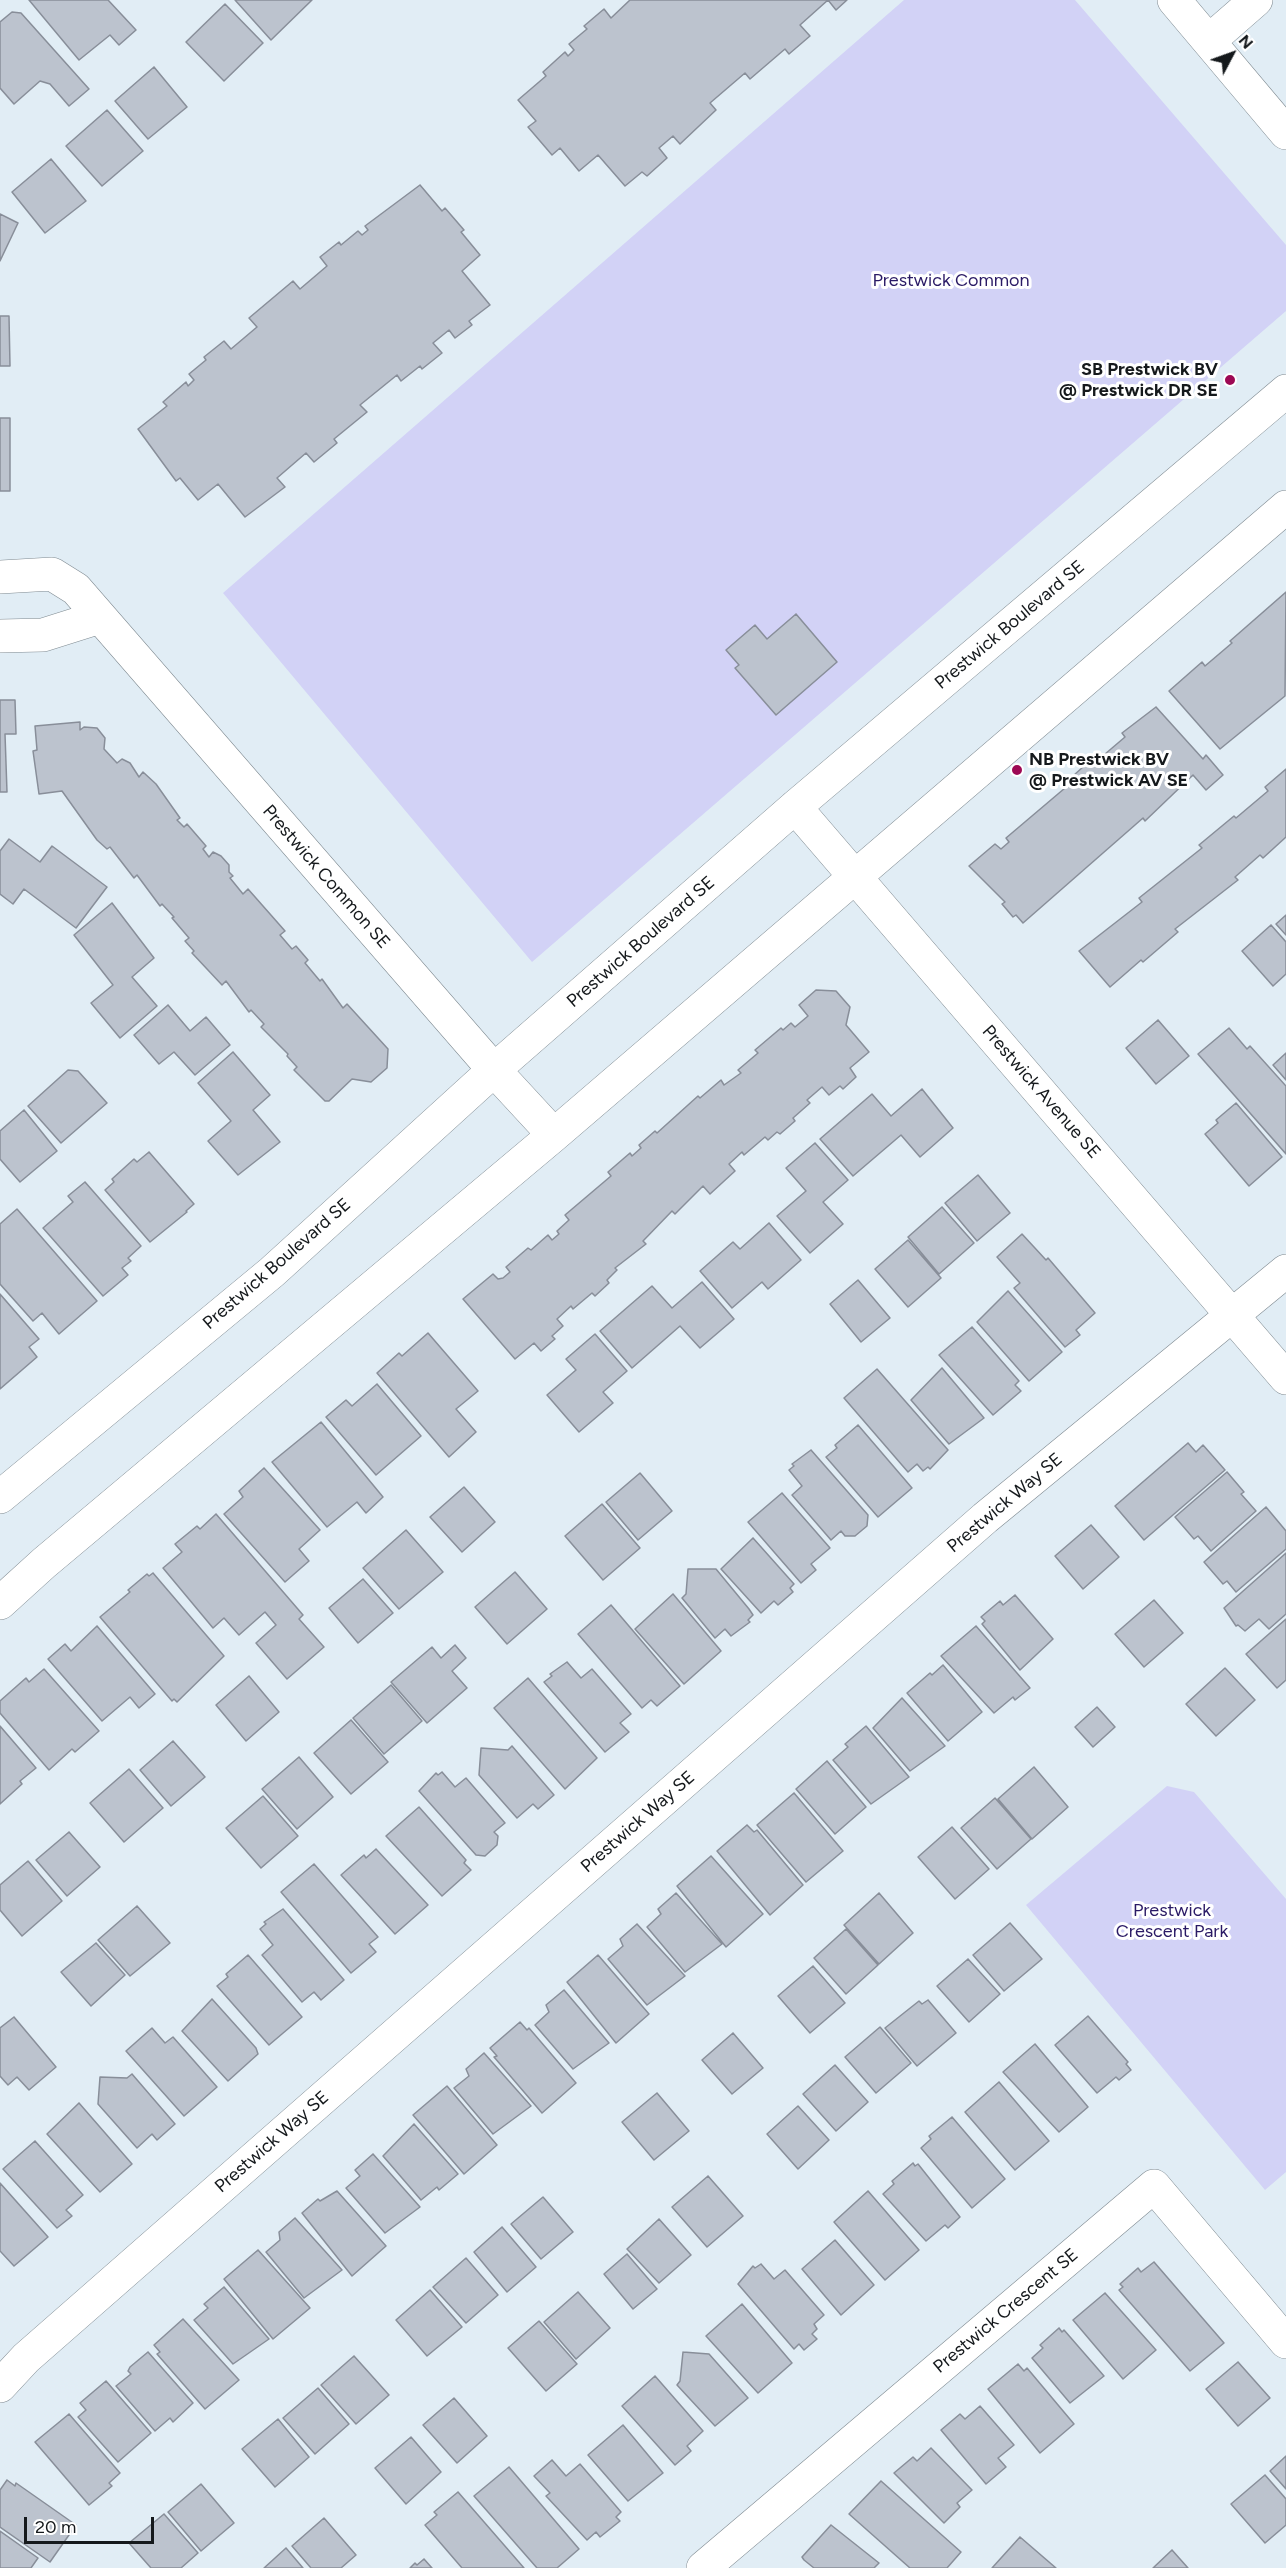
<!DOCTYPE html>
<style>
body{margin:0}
#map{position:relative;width:1286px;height:2568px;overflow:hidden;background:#e1edf5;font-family:Figtree,sans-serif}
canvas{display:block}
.north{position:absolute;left:1202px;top:24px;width:60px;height:60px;-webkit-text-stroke:4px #fff;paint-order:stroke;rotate:49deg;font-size:16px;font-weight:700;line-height:24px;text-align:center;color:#15191c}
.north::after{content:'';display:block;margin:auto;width:21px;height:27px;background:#15191c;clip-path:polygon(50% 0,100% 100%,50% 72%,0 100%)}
.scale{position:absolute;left:24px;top:2517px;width:130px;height:27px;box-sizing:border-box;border:3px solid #15191c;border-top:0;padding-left:8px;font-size:18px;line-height:21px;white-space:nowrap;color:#15191c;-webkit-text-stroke:4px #fff;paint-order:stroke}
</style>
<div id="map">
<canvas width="1286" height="2568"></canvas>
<div class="north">N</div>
<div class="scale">20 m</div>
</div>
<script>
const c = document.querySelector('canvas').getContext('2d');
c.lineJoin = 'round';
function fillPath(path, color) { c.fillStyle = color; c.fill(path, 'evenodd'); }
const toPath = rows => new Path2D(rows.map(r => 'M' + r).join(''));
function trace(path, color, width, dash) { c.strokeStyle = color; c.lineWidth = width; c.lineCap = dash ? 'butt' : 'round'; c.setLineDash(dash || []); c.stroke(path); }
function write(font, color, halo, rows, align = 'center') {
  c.font = font + ' Figtree,sans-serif'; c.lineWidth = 6; c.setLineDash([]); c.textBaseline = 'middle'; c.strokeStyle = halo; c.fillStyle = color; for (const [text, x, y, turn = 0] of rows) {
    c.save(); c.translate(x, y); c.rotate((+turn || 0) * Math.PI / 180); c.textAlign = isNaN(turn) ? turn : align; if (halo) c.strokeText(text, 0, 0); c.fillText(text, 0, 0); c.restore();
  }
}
const green = toPath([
 [904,0,1075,0,1286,245,1286,311,532,962,223,593],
 [1167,1786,1194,1792,1286,1899,1286,2172,1265,2190,1026,1905]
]);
const building = toPath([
 [29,0,108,0,136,30,119,45,110,35,79,60,29,0],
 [235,0,312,0,271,40,235,0],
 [630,0,847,0,836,10,828,0,800,25,810,36,789,54,785,49,750,79,745,73,710,103,716,110,680,144,673,136,659,148,667,158,647,176,642,172,625,186,598,155,579,171,560,148,552,155,528,127,536,121,518,100,546,76,543,72,565,52,568,56,574,50,569,44,587,29,584,26,604,9,611,18,630,0],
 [225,4,263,43,224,81,186,42,225,4],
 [12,12,21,13,89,89,69,106,50,84,40,81,14,104,0,88,0,22,12,12],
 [154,67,187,107,148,139,115,101,154,67],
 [107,110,143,151,102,186,66,146,107,110],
 [51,159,86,201,45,233,12,192,51,159],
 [420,185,442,211,445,208,464,230,461,232,480,255,462,271,490,305,469,321,472,325,455,338,449,330,433,343,442,353,422,369,420,366,401,381,397,375,360,405,367,412,334,439,337,443,314,462,306,453,277,478,285,487,245,517,218,484,198,500,180,478,176,481,138,429,167,406,163,402,186,382,188,386,194,380,189,374,206,360,204,357,224,341,231,349,257,327,249,318,293,281,300,289,327,266,320,257,339,242,341,245,358,231,362,235,368,230,365,226,420,185],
 [0,214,18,223,0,261,0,214],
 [0,316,9,316,10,366,0,366,0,316],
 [0,418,10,418,10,491,0,491,0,418],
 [1286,592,1285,696,1220,749,1169,691,1202,662,1205,666,1232,643,1230,641,1286,592],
 [796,614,837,662,776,715,735,668,739,665,726,650,755,625,767,639,796,614],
 [0,700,15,700,16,734,5,734,7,792,0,792,0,700],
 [1156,707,1203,759,1206,755,1223,775,1206,790,1193,775,1145,821,1143,818,1023,923,1016,915,1013,917,1002,904,1005,902,969,866,995,844,1001,849,1009,842,1006,838,1065,788,1063,785,1094,757,1098,760,1125,737,1122,733,1156,707],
 [80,722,80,730,84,727,97,728,105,738,104,749,117,763,122,759,130,763,139,777,143,772,156,784,180,818,177,820,184,827,187,824,206,846,203,849,209,857,213,852,221,856,229,865,229,872,233,876,230,878,243,894,248,889,285,931,280,935,292,949,296,946,308,960,305,963,320,981,322,979,343,1008,347,1004,388,1049,387,1068,371,1082,352,1079,329,1101,325,1101,294,1070,297,1067,287,1056,288,1054,261,1027,264,1024,251,1010,249,1012,226,981,222,985,192,953,194,951,185,941,189,938,172,918,174,917,162,904,160,906,137,875,134,878,110,847,107,849,97,840,62,791,39,794,33,751,37,750,35,726,80,722],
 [1286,769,1286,837,1263,858,1260,855,1235,877,1238,880,1175,929,1178,932,1143,962,1141,960,1110,987,1079,951,1142,902,1139,898,1202,848,1199,845,1234,816,1236,818,1268,791,1265,787,1286,769],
 [9,839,40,862,52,846,107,887,76,928,24,889,13,904,0,894,0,851,9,839],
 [112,903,154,958,132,977,157,1006,120,1038,91,1003,113,985,74,935,112,903],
 [1286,915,1286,935,1276,924,1286,915],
 [1271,925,1286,942,1286,974,1273,986,1242,951,1271,925],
 [816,990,836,991,850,1007,846,1025,869,1052,850,1068,856,1077,843,1089,840,1086,829,1095,822,1087,807,1100,810,1103,793,1118,795,1121,780,1134,777,1132,768,1140,765,1137,744,1155,742,1152,729,1164,735,1171,710,1194,703,1186,675,1214,672,1211,643,1241,646,1244,615,1268,617,1270,607,1280,609,1283,595,1296,592,1293,573,1309,571,1306,557,1319,563,1326,552,1336,555,1339,541,1351,534,1343,515,1359,463,1299,493,1274,498,1279,503,1278,510,1272,506,1267,528,1248,531,1250,548,1235,552,1240,559,1234,557,1231,569,1220,565,1215,611,1176,608,1172,630,1153,632,1156,641,1148,639,1145,655,1131,657,1133,698,1096,700,1098,721,1080,724,1085,734,1078,741,1073,738,1070,758,1053,755,1050,781,1028,783,1030,791,1023,795,1027,808,1016,799,1005,816,990],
 [168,1005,190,1031,206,1017,230,1045,195,1075,174,1052,159,1064,134,1035,168,1005],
 [1158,1020,1189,1056,1156,1084,1126,1048,1158,1020],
 [1229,1028,1247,1049,1250,1046,1286,1086,1286,1154,1198,1054,1229,1028],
 [233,1052,270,1095,253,1110,280,1142,238,1175,208,1141,231,1121,198,1083,233,1052],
 [1286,1053,1286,1080,1273,1065,1286,1053],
 [68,1070,78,1071,107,1103,61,1143,28,1106,68,1070],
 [922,1089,953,1128,920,1157,901,1135,853,1176,820,1139,872,1094,891,1116,922,1089],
 [1236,1103,1282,1157,1249,1186,1205,1134,1218,1123,1216,1120,1236,1103],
 [24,1110,57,1151,20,1182,0,1159,0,1131,24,1110],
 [815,1143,848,1180,823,1202,843,1224,810,1253,777,1216,806,1191,786,1168,815,1143],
 [149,1152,194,1204,186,1211,187,1212,150,1242,105,1190,114,1182,112,1179,134,1159,137,1162,149,1152],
 [978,1175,1010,1213,977,1241,945,1203,978,1175],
 [85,1182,141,1246,128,1258,131,1261,122,1268,128,1275,103,1296,43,1228,73,1202,68,1196,85,1182],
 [942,1207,974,1243,939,1274,908,1237,942,1207],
 [17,1209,97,1301,59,1334,42,1313,33,1321,0,1284,0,1224,17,1209],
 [769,1223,801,1260,768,1289,762,1282,732,1308,700,1271,733,1242,740,1249,769,1223],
 [1022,1234,1046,1260,1048,1258,1095,1313,1076,1330,1080,1335,1065,1347,1014,1288,1020,1283,997,1257,1022,1234],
 [908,1240,941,1278,908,1307,875,1269,908,1240],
 [858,1280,890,1318,861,1342,830,1304,858,1280],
 [702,1282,734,1319,700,1348,680,1326,632,1368,600,1331,652,1286,672,1308,702,1282],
 [1008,1291,1062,1352,1029,1381,977,1322,1008,1291],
 [0,1294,39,1339,29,1347,37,1357,0,1389,0,1294],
 [972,1327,1019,1381,1015,1385,1021,1391,993,1415,939,1355,972,1327],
 [428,1333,478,1391,456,1409,476,1432,449,1457,377,1373,399,1353,402,1356,428,1333],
 [595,1334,627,1371,603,1392,613,1403,579,1432,547,1395,576,1370,566,1359,595,1334],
 [942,1368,984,1418,949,1444,911,1400,942,1368],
 [877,1369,948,1450,930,1469,928,1467,923,1471,917,1464,908,1472,844,1398,877,1369],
 [377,1384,421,1436,376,1475,326,1417,346,1400,352,1406,377,1384],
 [321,1422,383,1497,366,1513,357,1502,327,1527,272,1462,321,1422],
 [858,1425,912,1488,878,1517,826,1457,837,1448,835,1445,858,1425],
 [1188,1443,1196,1452,1203,1445,1225,1470,1144,1540,1115,1506,1188,1443],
 [811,1450,868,1515,867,1526,855,1536,845,1536,841,1531,831,1540,792,1495,802,1486,789,1470,794,1466,792,1464,811,1450],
 [264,1468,320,1530,299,1549,309,1561,285,1582,224,1514,243,1497,239,1491,264,1468],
 [1227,1472,1244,1492,1241,1494,1256,1511,1211,1551,1198,1536,1194,1539,1175,1517,1227,1472],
 [640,1473,672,1511,638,1540,606,1502,640,1473],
 [464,1487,495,1522,462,1552,430,1517,464,1487],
 [782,1493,830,1548,811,1564,816,1570,801,1583,748,1522,782,1493],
 [602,1504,640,1548,603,1580,565,1536,602,1504],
 [1266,1507,1286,1531,1286,1549,1236,1592,1227,1581,1223,1584,1204,1562,1266,1507],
 [216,1514,303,1615,299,1619,324,1647,287,1679,256,1643,276,1625,265,1612,239,1635,224,1618,213,1628,163,1568,182,1552,175,1544,197,1526,200,1529,216,1514],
 [1091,1525,1119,1557,1083,1589,1055,1556,1091,1525],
 [406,1530,443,1572,399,1609,363,1568,406,1530],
 [753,1538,794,1584,790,1588,793,1592,778,1605,774,1601,761,1613,721,1569,753,1538],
 [1286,1553,1286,1614,1269,1629,1259,1619,1245,1631,1238,1625,1236,1626,1224,1608,1286,1553],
 [688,1569,716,1569,749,1609,753,1615,748,1620,750,1622,731,1636,725,1629,715,1638,682,1598,686,1594,688,1569],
 [515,1572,547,1609,507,1644,475,1607,515,1572],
 [153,1573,224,1656,177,1702,174,1699,172,1701,100,1617,130,1592,128,1590,147,1574,149,1576,153,1573],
 [363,1579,393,1613,358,1643,329,1608,363,1579],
 [673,1594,721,1651,684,1684,635,1629,673,1594],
 [1015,1595,1053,1639,1020,1670,982,1624,985,1621,981,1617,1000,1601,1003,1605,1015,1595],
 [1154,1600,1183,1633,1144,1667,1115,1634,1154,1600],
 [611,1605,680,1686,657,1706,651,1700,642,1708,578,1634,611,1605],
 [1286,1619,1286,1680,1277,1688,1246,1654,1286,1619],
 [97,1626,155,1694,139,1708,130,1697,102,1721,48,1659,65,1644,71,1651,97,1626],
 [976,1626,1030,1688,1015,1700,1013,1697,994,1713,941,1656,976,1626],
 [455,1645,466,1658,452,1671,467,1688,427,1723,391,1682,432,1647,441,1658,455,1645],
 [567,1662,581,1678,592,1669,631,1714,620,1723,629,1732,605,1752,544,1682,552,1676,550,1674,567,1662],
 [943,1665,982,1712,948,1741,907,1693,930,1673,932,1675,943,1665],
 [1225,1668,1255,1700,1216,1736,1186,1704,1225,1668],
 [44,1669,99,1731,75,1752,72,1749,49,1770,0,1713,0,1701,26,1678,29,1682,44,1669],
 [249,1676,279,1712,246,1741,216,1705,249,1676],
 [528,1678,597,1758,565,1789,494,1708,528,1678],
 [391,1685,422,1721,384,1754,353,1718,391,1685],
 [902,1698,945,1746,910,1771,873,1728,902,1698],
 [1097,1707,1115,1727,1093,1747,1075,1727,1097,1707],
 [351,1720,388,1762,351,1794,314,1753,351,1720],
 [0,1726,36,1768,20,1781,22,1784,0,1804,0,1726],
 [866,1726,909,1777,871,1804,833,1760,848,1747,845,1744,866,1726],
 [173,1741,205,1777,171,1806,140,1770,173,1741],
 [512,1746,554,1795,538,1809,533,1804,517,1818,479,1775,481,1748,508,1750,512,1746],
 [299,1757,333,1797,297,1829,262,1789,299,1757],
 [827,1761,866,1807,835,1834,796,1789,827,1761],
 [1034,1767,1068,1807,1032,1839,998,1799,1034,1767],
 [129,1769,163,1808,124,1842,90,1803,129,1769],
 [442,1772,455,1787,466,1778,505,1823,494,1832,498,1836,497,1845,485,1856,476,1855,419,1791,436,1773,438,1775,442,1772],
 [794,1793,843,1851,806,1882,757,1825,794,1793],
 [263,1796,298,1836,261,1868,226,1828,263,1796],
 [995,1798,1031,1839,997,1869,961,1828,995,1798],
 [419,1807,466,1860,464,1863,471,1870,442,1896,386,1836,419,1807],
 [747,1825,754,1832,757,1830,803,1885,770,1915,717,1851,747,1825],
 [952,1827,989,1869,955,1899,918,1857,952,1827],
 [69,1832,100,1867,67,1896,36,1860,69,1832],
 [376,1849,428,1905,395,1934,341,1875,364,1855,366,1858,376,1849],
 [711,1856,763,1914,726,1947,677,1886,711,1856],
 [28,1861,62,1901,22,1936,0,1910,0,1885,28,1861],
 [314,1864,378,1937,369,1944,376,1952,351,1973,281,1892,314,1864],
 [676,1893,722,1944,685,1972,647,1927,661,1914,658,1909,676,1893],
 [879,1893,913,1933,879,1964,844,1925,879,1893],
 [137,1906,170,1943,130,1976,98,1940,137,1906],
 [283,1909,344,1980,321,2000,314,1992,302,2002,262,1955,273,1945,260,1929,266,1924,264,1922,283,1909],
 [1010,1923,1042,1959,1004,1991,973,1955,1010,1923],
 [637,1924,685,1976,647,2005,608,1959,623,1946,620,1939,637,1924],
 [846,1929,878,1965,846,1994,814,1958,846,1929],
 [96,1943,125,1975,91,2006,61,1972,96,1943],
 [248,1955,302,2017,269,2045,217,1986,228,1977,226,1974,248,1955],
 [598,1955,649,2014,616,2043,567,1982,598,1955],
 [968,1959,1000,1994,969,2022,937,1986,968,1959],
 [813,1966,845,2003,810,2033,778,1996,813,1966],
 [564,1990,609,2043,573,2069,535,2025,549,2012,546,2005,564,1990],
 [212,1999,256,2048,258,2054,228,2081,182,2031,212,1999],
 [928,2000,956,2033,917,2066,885,2028,919,2001,922,2004,928,2000],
 [1088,2016,1128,2062,1126,2064,1131,2070,1119,2080,1116,2077,1097,2093,1055,2045,1088,2016],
 [14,2017,56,2067,29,2090,17,2077,8,2085,0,2076,0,2028,14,2017],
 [520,2022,527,2030,529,2028,576,2083,542,2113,494,2057,497,2056,490,2048,520,2022],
 [880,2027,911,2063,876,2093,845,2057,880,2027],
 [152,2028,165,2043,173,2037,217,2087,184,2116,126,2051,152,2028],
 [733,2033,763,2068,732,2094,702,2060,733,2033],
 [1035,2044,1088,2107,1059,2132,1003,2072,1035,2044],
 [484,2053,531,2106,493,2134,454,2088,469,2076,466,2069,484,2053],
 [835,2065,868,2102,836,2131,803,2094,835,2065],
 [132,2074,175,2124,157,2140,152,2134,137,2148,98,2104,100,2077,127,2078,132,2074],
 [999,2082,1049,2141,1015,2170,965,2112,999,2082],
 [447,2086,497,2145,464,2174,413,2115,447,2086],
 [657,2093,689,2131,654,2160,622,2122,657,2093],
 [79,2103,132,2164,100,2192,47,2134,79,2103],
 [798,2106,829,2140,798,2169,767,2134,798,2106],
 [952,2117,1005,2179,972,2208,921,2148,931,2139,929,2136,952,2117],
 [414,2124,458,2174,439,2190,437,2187,421,2200,383,2156,414,2124],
 [35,2141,83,2195,66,2210,72,2216,57,2228,3,2169,35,2141],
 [373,2154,420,2207,385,2233,346,2188,360,2176,355,2170,373,2154],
 [913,2163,915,2166,918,2164,960,2217,948,2228,945,2225,926,2241,883,2194,894,2184,892,2181,913,2163],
 [708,2176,743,2216,707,2247,672,2207,708,2176],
 [0,2183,48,2237,14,2266,0,2251,0,2183],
 [337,2191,386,2246,352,2276,302,2213,318,2199,320,2201,337,2191],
 [868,2191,919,2250,885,2280,834,2222,868,2191],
 [543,2197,573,2232,541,2259,511,2224,543,2197],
 [295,2218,342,2270,304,2298,266,2252,280,2240,279,2232,295,2218],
 [659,2219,691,2255,659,2283,627,2249,659,2219],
 [502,2227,536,2267,507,2292,474,2252,502,2227],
 [835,2240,874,2285,841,2315,802,2269,835,2240],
 [258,2250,310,2308,273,2339,224,2279,258,2250],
 [627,2254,657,2289,633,2309,604,2274,627,2254],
 [466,2258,498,2295,466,2323,433,2287,466,2258],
 [1154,2262,1224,2343,1190,2371,1119,2290,1123,2287,1120,2284,1138,2268,1141,2272,1154,2262],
 [761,2264,774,2279,785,2270,824,2315,814,2324,817,2329,812,2334,817,2339,804,2350,799,2344,794,2349,738,2284,753,2266,755,2268,761,2264],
 [224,2287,269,2339,233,2364,194,2320,208,2308,204,2304,224,2287],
 [430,2290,462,2327,427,2356,396,2320,430,2290],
 [578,2292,610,2328,576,2359,544,2322,578,2292],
 [1105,2293,1156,2350,1123,2379,1073,2320,1105,2293],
 [742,2304,792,2363,758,2393,706,2336,742,2304],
 [183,2319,239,2380,205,2409,157,2354,160,2352,154,2345,183,2319],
 [539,2321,577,2364,546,2391,508,2348,539,2321],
 [1059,2328,1062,2332,1064,2330,1104,2376,1070,2403,1032,2358,1043,2348,1040,2345,1059,2328],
 [148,2352,193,2403,173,2422,170,2418,155,2431,116,2386,131,2374,128,2371,130,2367,148,2352],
 [683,2352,709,2354,748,2398,715,2426,677,2385,680,2381,683,2352],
 [354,2356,389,2395,356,2424,321,2385,354,2356],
 [1238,2362,1270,2398,1238,2426,1206,2389,1238,2362],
 [1018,2364,1024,2371,1027,2368,1074,2424,1040,2453,988,2389,1018,2364],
 [655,2376,703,2431,687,2446,691,2451,675,2465,622,2406,655,2376],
 [106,2381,151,2433,118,2462,78,2417,86,2410,80,2403,106,2381],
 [318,2388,349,2424,315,2454,283,2418,318,2388],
 [454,2398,487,2436,457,2463,423,2425,454,2398],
 [980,2406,1014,2445,998,2458,1006,2467,986,2484,941,2430,960,2414,965,2419,980,2406],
 [69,2414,120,2473,109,2483,112,2486,89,2505,35,2442,69,2414],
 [278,2419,309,2457,275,2487,242,2449,278,2419],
 [623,2425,663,2473,628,2501,588,2455,623,2425],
 [411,2437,441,2472,406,2504,375,2468,411,2437],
 [931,2448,972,2490,957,2503,960,2507,944,2523,894,2473,913,2457,917,2461,931,2448],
 [1286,2456,1286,2489,1270,2471,1286,2456],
 [552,2460,566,2476,580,2464,621,2512,616,2517,620,2521,600,2537,596,2532,587,2540,546,2496,550,2493,534,2476,552,2460],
 [509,2467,579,2549,557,2568,537,2568,474,2496,509,2467],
 [1265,2475,1286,2499,1286,2525,1265,2543,1231,2504,1265,2475],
 [7,2480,15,2486,16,2483,76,2525,50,2562,0,2527,0,2490,7,2480],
 [881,2481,961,2552,947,2568,910,2568,849,2514,881,2481],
 [201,2484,234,2523,201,2551,168,2512,201,2484],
 [458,2492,524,2568,462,2568,425,2525,437,2515,434,2512,458,2492],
 [164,2514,198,2553,181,2568,151,2568,129,2543,164,2514],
 [324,2518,356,2555,341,2568,311,2568,292,2546,324,2518],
 [831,2525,879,2563,874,2568,814,2568,804,2560,802,2557,831,2525],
 [0,2531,38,2558,31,2568,0,2568,0,2531],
 [1020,2537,1056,2568,992,2568,1020,2537],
 [286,2548,303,2568,264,2568,286,2548],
 [1172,2550,1188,2568,1153,2568,1172,2550],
 [424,2559,432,2568,410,2568,415,2563,417,2565,424,2559]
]);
const minor = toPath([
 [1174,0,1286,133],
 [1209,41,1256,0],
 [0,577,52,574,76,589,494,1070,554,1135],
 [0,636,43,635,100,617],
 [795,807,1286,1378],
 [0,1497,272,1272,494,1070,795,807,1286,391],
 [0,1603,44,1563,554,1135,1286,507],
 [0,2386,26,2358,985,1518,1286,1271],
 [703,2568,1154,2186,1286,2342]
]);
const markers = [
 [1230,380,6,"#9d0954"],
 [1017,770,6,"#9d0954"]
];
const parkNames = [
 ["Prestwick Common",951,281],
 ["Prestwick",1172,1911],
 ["Crescent Park",1172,1932]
];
const poiNames = [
 ["SB Prestwick BV",1218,370],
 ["@ Prestwick DR SE",1218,391],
 ["NB Prestwick BV",1029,760,"left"],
 ["@ Prestwick AV SE",1029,781,"left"]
];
const streetNames = [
 ["Prestwick Boulevard SE",1010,625,-40],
 ["Prestwick Common SE",326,877,49],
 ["Prestwick Boulevard SE",641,942,-41],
 ["Prestwick Avenue SE",1041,1092,49],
 ["Prestwick Boulevard SE",277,1264,-41],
 ["Prestwick Way SE",1005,1503,-40],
 ["Prestwick Way SE",638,1822,-41],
 ["Prestwick Way SE",272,2142,-41],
 ["Prestwick Crescent SE",1006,2311,-40]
];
fillPath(green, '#d2d2f6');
fillPath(building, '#bcc3ce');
trace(building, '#888e99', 1.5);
trace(minor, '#7f8a91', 34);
trace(minor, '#fff', 33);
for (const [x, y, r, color] of markers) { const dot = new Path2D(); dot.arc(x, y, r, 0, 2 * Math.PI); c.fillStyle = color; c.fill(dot); trace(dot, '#fff', 2); }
write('18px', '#2a1a65', '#fff', parkNames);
write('bold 18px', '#15191c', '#fff', poiNames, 'right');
write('18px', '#15191c', '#fff', streetNames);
</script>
